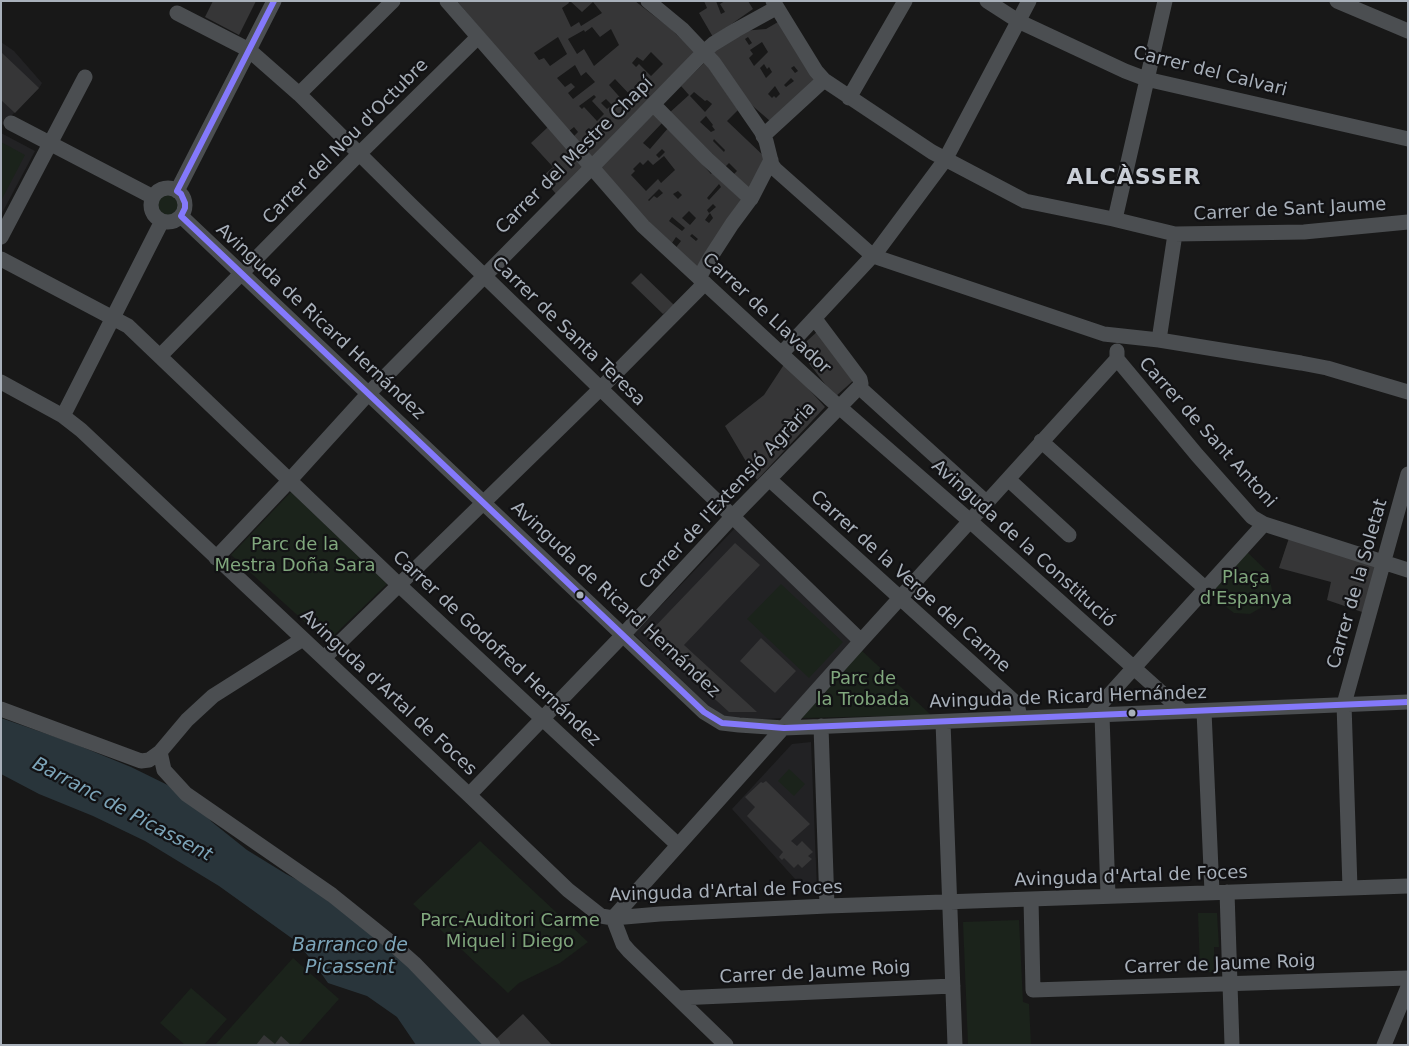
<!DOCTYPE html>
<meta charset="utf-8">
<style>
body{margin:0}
#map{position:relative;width:1409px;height:1046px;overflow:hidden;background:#181818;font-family:"DejaVu Sans",sans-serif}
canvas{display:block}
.frame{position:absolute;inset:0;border:2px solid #a8b0ba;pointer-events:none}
</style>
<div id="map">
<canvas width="1409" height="1046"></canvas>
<div class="frame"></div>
</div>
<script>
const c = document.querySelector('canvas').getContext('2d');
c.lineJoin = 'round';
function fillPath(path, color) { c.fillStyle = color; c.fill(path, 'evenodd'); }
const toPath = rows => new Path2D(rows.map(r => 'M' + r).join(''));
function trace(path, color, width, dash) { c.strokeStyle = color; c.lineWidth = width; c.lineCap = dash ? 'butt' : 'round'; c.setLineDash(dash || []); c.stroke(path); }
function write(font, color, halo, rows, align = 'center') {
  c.font = font + ' "DejaVu Sans",sans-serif'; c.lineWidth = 4.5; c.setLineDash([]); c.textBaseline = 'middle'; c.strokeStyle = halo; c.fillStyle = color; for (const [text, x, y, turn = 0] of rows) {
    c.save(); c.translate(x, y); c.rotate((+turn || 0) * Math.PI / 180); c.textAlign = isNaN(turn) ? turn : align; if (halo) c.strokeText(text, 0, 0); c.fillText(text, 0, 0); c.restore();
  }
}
const built = toPath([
 [1,42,14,51,42,83,39,88,1,126],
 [1,133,35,151,1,215],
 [735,528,853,641,782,718,745,720,725,716,712,710,634,634],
 [811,742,817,889,804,889,732,809,792,744]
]);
const green = toPath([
 [1,142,25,155,2,199,1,198],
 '155 205a12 12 0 1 1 24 0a12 12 0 1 1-24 0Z',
 [291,492,387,584,327,642,231,555],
 [1247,552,1269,573,1272,591,1264,606,1250,614,1234,613,1209,594],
 [781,584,843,642,809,678,747,619],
 [861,650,931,715,801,718],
 [789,769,805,784,794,796,778,781],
 [480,841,588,942,560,963,519,983,508,993,413,904],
 [1198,913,1217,913,1219,947,1214,947,1215,972,1200,972],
 [1019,920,1023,1002,1029,1004,1031,1045,968,1045,963,922],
 [293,958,339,999,298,1045,215,1045],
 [191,988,227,1019,204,1045,185,1045,160,1023]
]);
const water = toPath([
 [1,718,70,742,131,767,186,794,212,822,247,850,286,874,317,890,402,960,486,1045,416,1045,397,1017,367,996,328,983,316,966,297,942,219,886,145,841,93,816,39,794,1,774]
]);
const building = toPath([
 [213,1,256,1,239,35,205,17],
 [457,1,568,1,569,3,562,8,571,27,579,22,581,26,602,13,593,2,582,12,570,1,635,1,671,29,697,54,593,159,573,137,578,132,574,127,568,132],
 [592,27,600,37,611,29,619,45,594,66,584,49,577,54,568,39,584,30,585,32],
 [558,37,567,54,550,66,544,58,539,60,534,53],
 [651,52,663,64,651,76,639,64,636,67,632,63,637,57,643,61],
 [575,65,581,76,586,72,595,82,573,99,568,93,575,87,571,83,565,87,557,78],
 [615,79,632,97,631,99,629,98,624,102,609,85],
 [594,95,596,97,592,101,604,114,597,121,584,107,582,109,579,106],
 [606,99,612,105,607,109,601,103],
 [704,1,716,1,721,14,725,12,720,4,725,1,748,1,753,9,713,37,699,13,707,8],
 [778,22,816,80,770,121,747,101,713,52,742,31,766,29],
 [748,37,752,43,749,45,745,39],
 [762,42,768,52,754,66,749,58,753,54,750,50],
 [764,64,767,69,769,67,772,72,766,78,760,68],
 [794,66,798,71,795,73,791,68],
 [791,78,794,81,786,87,784,85],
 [775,86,780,94,776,98,774,96,772,98,768,94],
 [1,52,39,88,15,113,1,100],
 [705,62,738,110,727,121,768,160,750,195,731,177,737,171,729,163,723,169,668,114,689,95,681,86],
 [694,92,705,101,707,100,711,103,712,104,705,112,690,96],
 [706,116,713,125,712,126,715,130,711,132,700,122],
 [714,139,725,150,724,152,713,141],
 [656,112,664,121,643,143,650,149,669,127,711,174,712,173,745,203,700,269,674,250,681,241,676,237,670,246,599,168],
 [662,149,665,152,659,158,656,155],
 [664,156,675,170,661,183,658,179,646,191,631,175,635,171,633,169,640,162,643,165,648,160,653,165],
 [719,184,721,187,709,200,707,198],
 [659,189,663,193,657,198,654,196,649,201,648,200],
 [678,191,682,195,678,199,673,194],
 [713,204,716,207,709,213,707,210],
 [689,211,696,218,690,225,682,218],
 [710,213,713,218,709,223,705,220],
 [672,217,685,228,682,231,669,221],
 [692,234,698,239,696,241,690,236],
 [548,127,584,167,556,194,542,177,553,167,531,143],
 [641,273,674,305,663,314,631,283],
 [818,331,855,379,835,397,798,349],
 [785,363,825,407,757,480,725,426,764,395],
 [1289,538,1379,565,1365,613,1327,600,1331,582,1279,568],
 [735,543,760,565,684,645,757,712,729,712,646,636],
 [761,638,796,671,775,693,740,661],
 [766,781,810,824,791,841,797,846,802,841,813,852,808,856,812,859,802,868,798,864,794,868,784,858,782,860,779,857,783,852,747,816,755,807,745,797,761,782,763,783],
 [523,1014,552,1045,501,1045,496,1039],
 [264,1035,275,1044,281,1036,291,1045,256,1045]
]);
const minor = toPath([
 [447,1,643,226,829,398,970,521,1182,711],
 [648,1,682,29,714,63,761,131,766,141,772,165,775,169,873,256,1104,334,1159,340,1301,363,1327,368,1408,392],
 [773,1,816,71,824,80,932,152,1025,201,1113,219,1175,234,1304,232,1408,222],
 [987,1,1018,21,1125,71,1146,79,1408,139],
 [1337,1,1408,31],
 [177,13,249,50,299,94,410,204,861,641],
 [299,94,393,1],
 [849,98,905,1],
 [653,104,707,159,751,199],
 [11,123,153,197],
 [763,136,824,80],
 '151 205a17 17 0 1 1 34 0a17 17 0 1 1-34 0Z',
 [177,191,274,1],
 [181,216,704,712,722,723,739,725,784,728,1408,702],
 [1115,219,1165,1],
 [1,237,85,77],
 [1,259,128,326,399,585,678,845],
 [699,278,710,258,732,224,752,197,771,160],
 [1159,340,1175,234],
 [1117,351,1117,359,1197,455,1252,517,1264,524,1408,570],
 [782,353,878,250,945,160,1029,1],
 [160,356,359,154,478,37],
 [1,382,63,416,81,430,469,795,568,890,601,916,613,918,660,914,827,906,1408,886],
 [859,387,986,502],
 [63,416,162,221],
 [1041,441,1206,589],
 [769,479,1017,704,1020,717],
 [1008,479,1069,535],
 [216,558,289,481,368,394,592,167,704,52,713,44,736,30,776,8],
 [324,658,600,389,705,283],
 [1,709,141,761,149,760,160,752,187,720,213,696,303,639],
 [1204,711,1212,892],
 [1091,715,1264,524],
 [1102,715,1108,896],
 [943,722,955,1045],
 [821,726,827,906],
 [160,752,164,770,186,794,332,895,388,940,414,963,493,1045],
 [469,795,623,635,732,517,859,387,861,384,860,379,815,319],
 [1350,888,1344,704,1408,474],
 [1227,892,1232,1045],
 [1031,899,1033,990,1408,978],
 [613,918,861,641,1117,359],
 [613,918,623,944,629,951,726,1045],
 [678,998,953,986],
 [1384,1045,1408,987]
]);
const bus1 = toPath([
 [274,1,177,191,181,194,185,203,185,208,181,216,704,712,722,723,784,728,1408,702]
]);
const markers = [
 [580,595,4.5,"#a8b0ba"],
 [1132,713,4.5,"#a8b0ba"]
];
const streetNames = [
 ["Carrer del Calvari",1210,72,14],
 ["Carrer del Nou d'Octubre",346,142,-45],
 ["Carrer del Mestre Chapí",575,156,-45],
 ["Carrer de Sant Jaume",1290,210,-3],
 ["Carrer de Llavador",766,314,43],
 ["Avinguda de Ricard Hernández",320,322,43],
 ["Carrer de Santa Teresa",568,332,44],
 ["Carrer de Sant Antoni",1207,433,48],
 ["Carrer de l'Extensió Agrària",728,496,-47],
 ["Avinguda de la Constitució",1023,544,42],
 ["Carrer de la Verge del Carme",910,582,42],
 ["Carrer de la Soletat",1358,584,-74],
 ["Avinguda de Ricard Hernández",615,600,43],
 ["Carrer de Godofred Hernández",496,649,43],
 ["Avinguda d'Artal de Foces",388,693,43],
 ["Avinguda de Ricard Hernández",1068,698,-2],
 ["Avinguda d'Artal de Foces",1131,877,-2],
 ["Avinguda d'Artal de Foces",726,892,-2],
 ["Carrer de Jaume Roig",1220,965,-2],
 ["Carrer de Jaume Roig",815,973,-3]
];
const parkNames = [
 ["Parc de la",295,545],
 ["Mestra Doña Sara",295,566],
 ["Plaça",1246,578],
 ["d'Espanya",1246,599],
 ["Parc de",863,679],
 ["la Trobada",863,700],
 ["Parc-Auditori Carme",510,921],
 ["Miquel i Diego",510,942]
];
const waterNames = [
 ["Barranc de Picassent",122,810,28],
 ["Barranco de",350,946],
 ["Picassent",350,968]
];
const districtNames = [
 ["ALCÀSSER",1134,178]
];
fillPath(built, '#222224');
fillPath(green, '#1b231b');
fillPath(water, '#29353b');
fillPath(building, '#363637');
trace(minor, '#4b4e51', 15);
trace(bus1, '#8479fb', 6);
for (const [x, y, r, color] of markers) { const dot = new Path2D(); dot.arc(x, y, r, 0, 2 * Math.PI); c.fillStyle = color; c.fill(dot); trace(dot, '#121214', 2); }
write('18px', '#a8b0ba', '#121214', streetNames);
write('18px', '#80a77d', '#121214', parkNames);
write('italic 19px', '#7ca4b8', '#121214', waterNames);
c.letterSpacing = '1px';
write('bold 22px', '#c9ced6', '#121214', districtNames);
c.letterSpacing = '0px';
</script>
